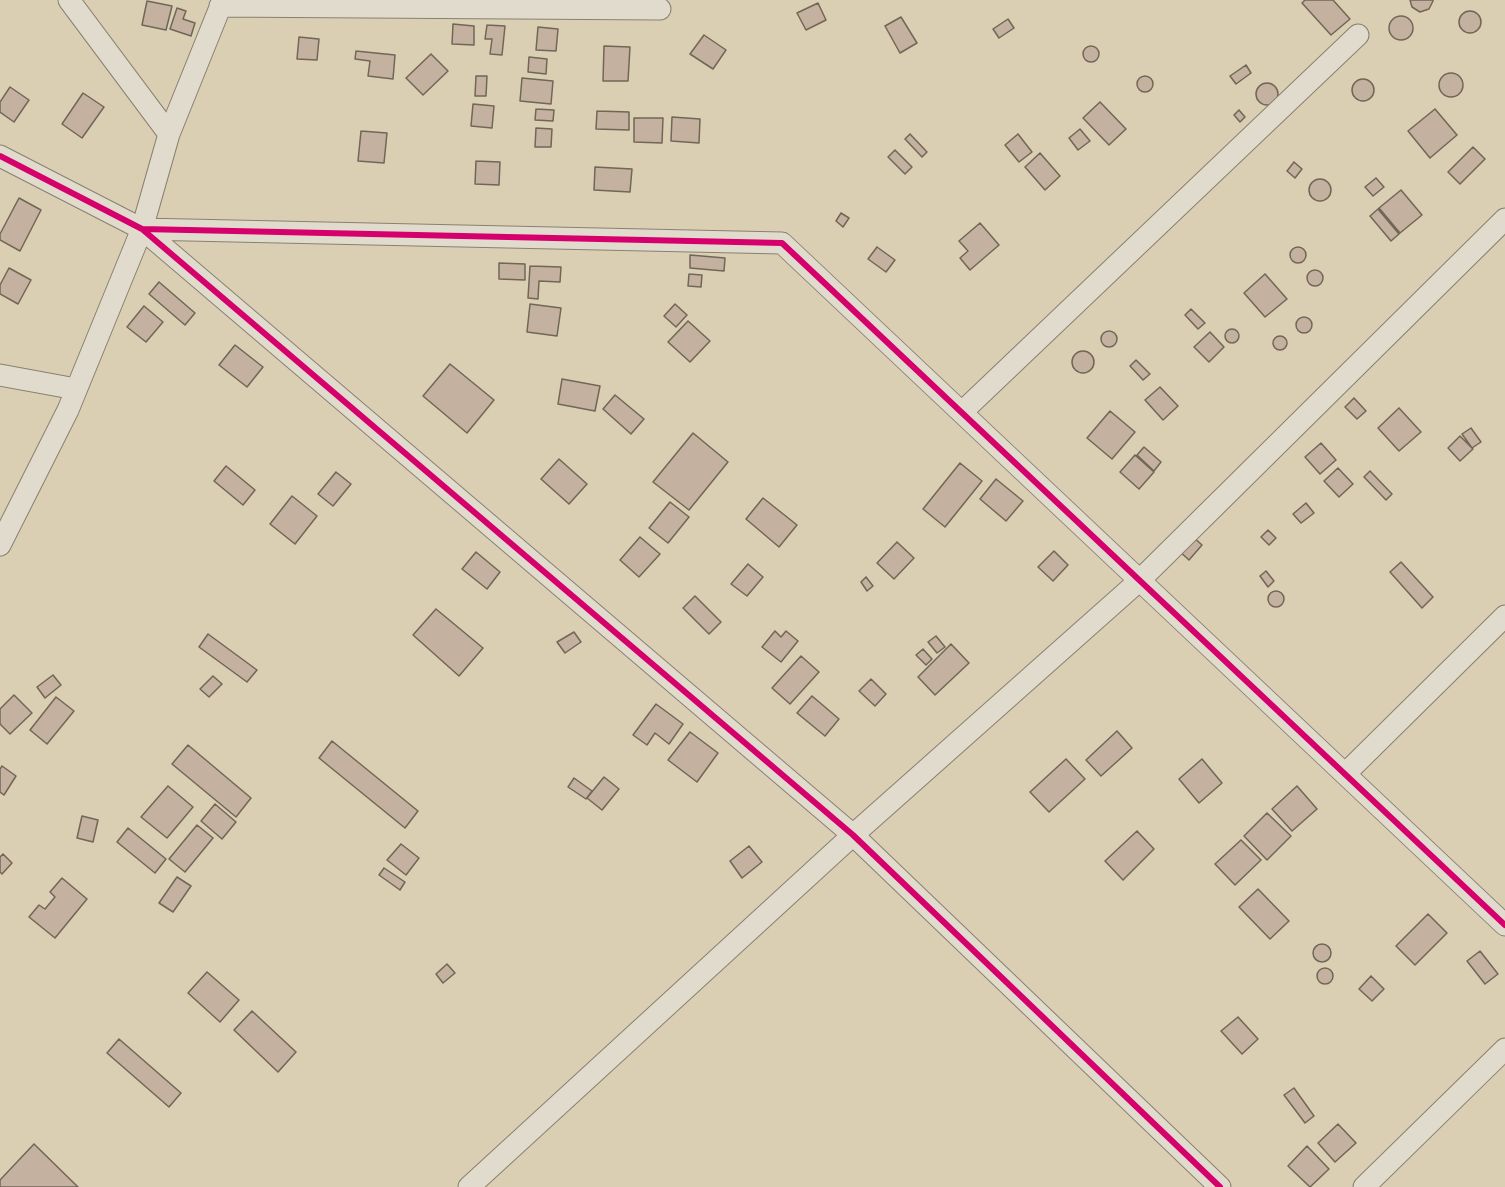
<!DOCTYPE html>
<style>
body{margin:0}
canvas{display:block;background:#daceb3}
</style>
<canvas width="1505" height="1187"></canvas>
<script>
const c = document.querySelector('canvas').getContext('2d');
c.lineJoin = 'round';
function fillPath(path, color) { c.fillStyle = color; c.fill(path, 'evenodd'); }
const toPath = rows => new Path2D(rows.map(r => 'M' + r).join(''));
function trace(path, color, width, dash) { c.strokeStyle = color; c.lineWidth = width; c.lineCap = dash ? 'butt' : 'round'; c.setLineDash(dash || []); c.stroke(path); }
const building = toPath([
 [1305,0,1333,0,1350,19,1331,35,1302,3,1305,0],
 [1410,0,1433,0,1433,1,1429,9,1420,12,1412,7,1410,0],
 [147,1,172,6,166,30,142,25,147,1],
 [818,3,826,20,806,30,797,13,818,3],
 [177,8,186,11,183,19,195,23,191,36,170,29,177,8],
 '1459 22a11 11 0 1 1 22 0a11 11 0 1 1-22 0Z',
 '1389 28a12 12 0 1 1 24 0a12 12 0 1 1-24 0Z',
 [901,17,917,43,900,53,885,26,901,17],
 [1008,19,1014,28,999,38,993,29,1008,19],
 [453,24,474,26,474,45,452,44,453,24],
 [487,25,505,26,502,55,490,54,492,39,485,39,487,25],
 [538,27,558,29,556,51,536,50,538,27],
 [704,35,726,50,713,69,690,54,704,35],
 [299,37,319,39,317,60,297,59,299,37],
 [604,46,630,47,628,81,603,81,604,46],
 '1083 54a8 8 0 1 1 16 0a8 8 0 1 1-16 0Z',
 [356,51,395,55,393,79,368,76,370,61,355,59,356,51],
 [431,54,448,71,423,95,406,78,431,54],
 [529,57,547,59,546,74,528,72,529,57],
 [1246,65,1251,73,1236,84,1230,76,1246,65],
 '1439 85a12 12 0 1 1 24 0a12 12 0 1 1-24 0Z',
 [476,76,487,76,486,96,475,96,476,76],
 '1137 84a8 8 0 1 1 16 0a8 8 0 1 1-16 0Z',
 [522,78,553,81,551,104,520,101,522,78],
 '1352 90a11 11 0 1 1 22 0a11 11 0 1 1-22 0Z',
 '1256 94a11 11 0 1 1 22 0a11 11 0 1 1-22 0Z',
 [10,87,29,100,14,122,0,112,0,102,10,87],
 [83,93,104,107,82,138,62,124,83,93],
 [1100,102,1126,129,1109,145,1083,118,1100,102],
 [473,104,494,106,492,128,471,126,473,104],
 [536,109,554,110,553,121,535,120,536,109],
 [1435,109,1457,135,1430,158,1408,131,1435,109],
 [1239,110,1245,117,1240,122,1234,115,1239,110],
 [597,111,629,112,629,130,596,129,597,111],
 [672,117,700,119,699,143,671,141,672,117],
 [634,118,663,118,662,143,634,142,634,118],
 [536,128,552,129,551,147,535,147,536,128],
 [1080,129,1090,141,1078,150,1069,138,1080,129],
 [361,131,387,133,384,163,358,161,361,131],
 [910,134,927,152,922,157,905,139,910,134],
 [1018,134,1032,152,1019,162,1005,145,1018,134],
 [1473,147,1485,159,1460,184,1448,172,1473,147],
 [895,150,912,167,905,174,888,157,895,150],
 [1040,153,1060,176,1045,190,1025,167,1040,153],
 [476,161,500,162,499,185,475,184,476,161],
 [1294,162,1302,169,1295,178,1287,171,1294,162],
 [595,167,632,169,630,192,594,190,595,167],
 [1376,178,1384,187,1373,196,1365,187,1376,178],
 '1309 190a11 11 0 1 1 22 0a11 11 0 1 1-22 0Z',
 [1401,190,1422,215,1400,233,1379,208,1401,190],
 [19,198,41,210,20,251,0,240,0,234,19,198],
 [1378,209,1399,234,1391,241,1370,216,1378,209],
 [841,213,849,218,843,227,836,221,841,213],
 [980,223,999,245,970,270,960,258,968,251,959,241,980,223],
 [877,247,895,260,886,272,868,259,877,247],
 '1290 255a8 8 0 1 1 16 0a8 8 0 1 1-16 0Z',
 [690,255,725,258,724,271,690,268,690,255],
 [499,263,525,264,525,280,499,279,499,263],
 [530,266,561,267,560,282,539,281,538,299,528,298,530,266],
 [9,268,31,280,18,304,0,294,0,285,9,268],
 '1307 278a8 8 0 1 1 16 0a8 8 0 1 1-16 0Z',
 [689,274,702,275,701,287,688,286,689,274],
 [1265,274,1287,299,1265,317,1244,293,1265,274],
 [159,282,195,313,185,325,149,294,159,282],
 [530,304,561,308,557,336,527,332,530,304],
 [675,304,687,315,676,327,664,316,675,304],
 [144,306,163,322,146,342,127,327,144,306],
 [1191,309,1205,323,1198,329,1185,315,1191,309],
 '1296 325a8 8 0 1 1 16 0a8 8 0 1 1-16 0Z',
 [688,321,710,341,690,362,668,342,688,321],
 '1225 336a7 7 0 1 1 14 0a7 7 0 1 1-14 0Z',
 '1101 339a8 8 0 1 1 16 0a8 8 0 1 1-16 0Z',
 [1210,332,1224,347,1209,362,1194,347,1210,332],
 '1273 343a7 7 0 1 1 14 0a7 7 0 1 1-14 0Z',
 [235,345,263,367,247,387,219,365,235,345],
 '1072 362a11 11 0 1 1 22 0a11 11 0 1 1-22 0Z',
 [1136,360,1150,374,1143,380,1130,366,1136,360],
 [450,364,494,400,467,433,423,396,450,364],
 [562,379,600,386,595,411,558,404,562,379],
 [1160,387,1178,406,1163,420,1145,400,1160,387],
 [615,395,644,419,631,434,603,409,615,395],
 [1354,398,1366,411,1357,419,1345,407,1354,398],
 [1399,408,1421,432,1399,451,1378,428,1399,408],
 [1110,411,1135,432,1112,459,1087,438,1110,411],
 [1471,428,1481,442,1472,448,1462,434,1471,428],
 [693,433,728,462,689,510,653,482,693,433],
 [1460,436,1473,449,1460,461,1448,448,1460,436],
 [1321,443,1336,460,1320,474,1305,457,1321,443],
 [1144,447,1161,462,1154,471,1137,455,1144,447],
 [1135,455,1154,472,1139,489,1120,472,1135,455],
 [559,459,587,484,569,504,541,479,559,459],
 [960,463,982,481,945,527,923,509,960,463],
 [226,466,255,490,243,505,214,481,226,466],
 [1338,468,1353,484,1339,497,1324,481,1338,468],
 [1370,471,1392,494,1386,500,1364,477,1370,471],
 [336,472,351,484,333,506,318,494,336,472],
 [996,479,1023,501,1006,521,980,499,996,479],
 [292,496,317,516,295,544,270,524,292,496],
 [763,498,797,525,779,547,746,519,763,498],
 [670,502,689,517,668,543,649,528,670,502],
 [1306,503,1314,513,1301,523,1293,514,1306,503],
 [1268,530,1276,538,1269,545,1261,537,1268,530],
 [1191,535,1202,545,1189,560,1178,550,1191,535],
 [640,537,660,554,639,577,620,560,640,537],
 [897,542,914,558,894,579,877,563,897,542],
 [1054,551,1068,565,1053,581,1038,567,1054,551],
 [476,552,500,572,487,589,462,569,476,552],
 [1401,562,1433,597,1422,608,1390,572,1401,562],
 [748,564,763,577,747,596,731,584,748,564],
 [1266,571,1274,581,1268,587,1260,576,1266,571],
 [866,577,873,586,867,591,861,582,866,577],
 '1268 599a8 8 0 1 1 16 0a8 8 0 1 1-16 0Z',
 [695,596,721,622,709,634,683,608,695,596],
 [436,609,483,648,459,676,413,635,436,609],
 [775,631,781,637,786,631,798,641,781,662,762,647,775,631],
 [574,632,581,642,565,653,557,642,574,632],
 [208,634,257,670,247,682,199,647,208,634],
 [936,636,945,647,937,653,928,642,936,636],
 [951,644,969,663,935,695,918,677,951,644],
 [923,649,932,659,926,665,916,655,923,649],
 [801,656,819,672,790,704,772,688,801,656],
 [53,675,61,685,45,698,37,687,53,675],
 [213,676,222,684,209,697,200,689,213,676],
 [871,679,886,694,875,706,859,691,871,679],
 [14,695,32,713,10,734,0,724,0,709,14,695],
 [812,696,839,719,825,736,797,713,812,696],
 [56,697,74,711,47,744,30,730,56,697],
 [656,704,683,724,669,744,655,733,647,745,633,735,656,704],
 [1117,731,1132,748,1101,776,1086,760,1117,731],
 [690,732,718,753,697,782,668,760,690,732],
 [332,741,418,811,405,828,319,758,332,741],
 [188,745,251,798,236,817,172,764,188,745],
 [1066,759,1085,779,1049,812,1030,792,1066,759],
 [1202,759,1222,783,1199,803,1179,779,1202,759],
 [2,766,16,776,4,795,0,792,0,769,2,766],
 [604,777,619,789,602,810,587,798,604,777],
 [574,778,592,791,586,799,568,787,574,778],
 [168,786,193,807,167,838,141,817,168,786],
 [1297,786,1317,809,1292,831,1272,809,1297,786],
 [215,804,236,822,222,839,201,821,215,804],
 [1267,813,1291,836,1267,860,1244,836,1267,813],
 [82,816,98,820,93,842,77,838,82,816],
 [197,825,213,838,185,872,169,859,197,825],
 [128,828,166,859,155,873,117,842,128,828],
 [1137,831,1154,849,1123,880,1105,861,1137,831],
 [1241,840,1261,860,1235,885,1215,864,1241,840],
 [401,844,419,858,406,875,387,860,401,844],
 [749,846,762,862,742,878,730,861,749,846],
 [3,854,12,863,2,874,0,872,0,857,3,854],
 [384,868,405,882,400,890,379,875,384,868],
 [177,877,191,886,173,912,159,903,177,877],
 [62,878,87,899,55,938,29,917,39,905,45,909,55,897,50,892,62,878],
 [1258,889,1289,921,1270,939,1239,907,1258,889],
 [1428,914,1447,933,1415,965,1396,946,1428,914],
 '1313 953a9 9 0 1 1 18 0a9 9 0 1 1-18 0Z',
 [1480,951,1498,974,1485,984,1467,961,1480,951],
 [447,964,455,973,443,983,436,974,447,964],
 '1317 976a8 8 0 1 1 16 0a8 8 0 1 1-16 0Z',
 [207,972,239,1000,220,1022,188,993,207,972],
 [1371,976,1384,989,1372,1001,1359,989,1371,976],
 [252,1011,296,1052,278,1072,234,1030,252,1011],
 [1238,1017,1258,1039,1242,1054,1221,1031,1238,1017],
 [119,1039,181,1093,169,1107,107,1053,119,1039],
 [1294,1088,1314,1116,1305,1123,1284,1095,1294,1088],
 [1338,1124,1356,1143,1335,1162,1318,1143,1338,1124],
 [34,1144,78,1187,0,1187,0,1180,34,1144],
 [1307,1146,1329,1169,1310,1187,1288,1166,1307,1146]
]);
const minor = toPath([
 [69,0,169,134],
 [220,6,660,9],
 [0,156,142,229,853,835,1220,1187],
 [142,229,782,243,1505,925],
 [0,375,76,389],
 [962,412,1358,35],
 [0,545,68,410,142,229,169,134,223,0],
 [1345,774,1505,616],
 [469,1187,853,835,1140,580,1505,219],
 [1364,1187,1505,1049]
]);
const cycleway = toPath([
 [0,156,142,229,853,835,1220,1187],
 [142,229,782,243,1505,925]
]);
fillPath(building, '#c4b19f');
trace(building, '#706757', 1.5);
trace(minor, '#8a806f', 23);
trace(minor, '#e1dbce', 21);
trace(cycleway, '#d6006c', 6);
</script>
